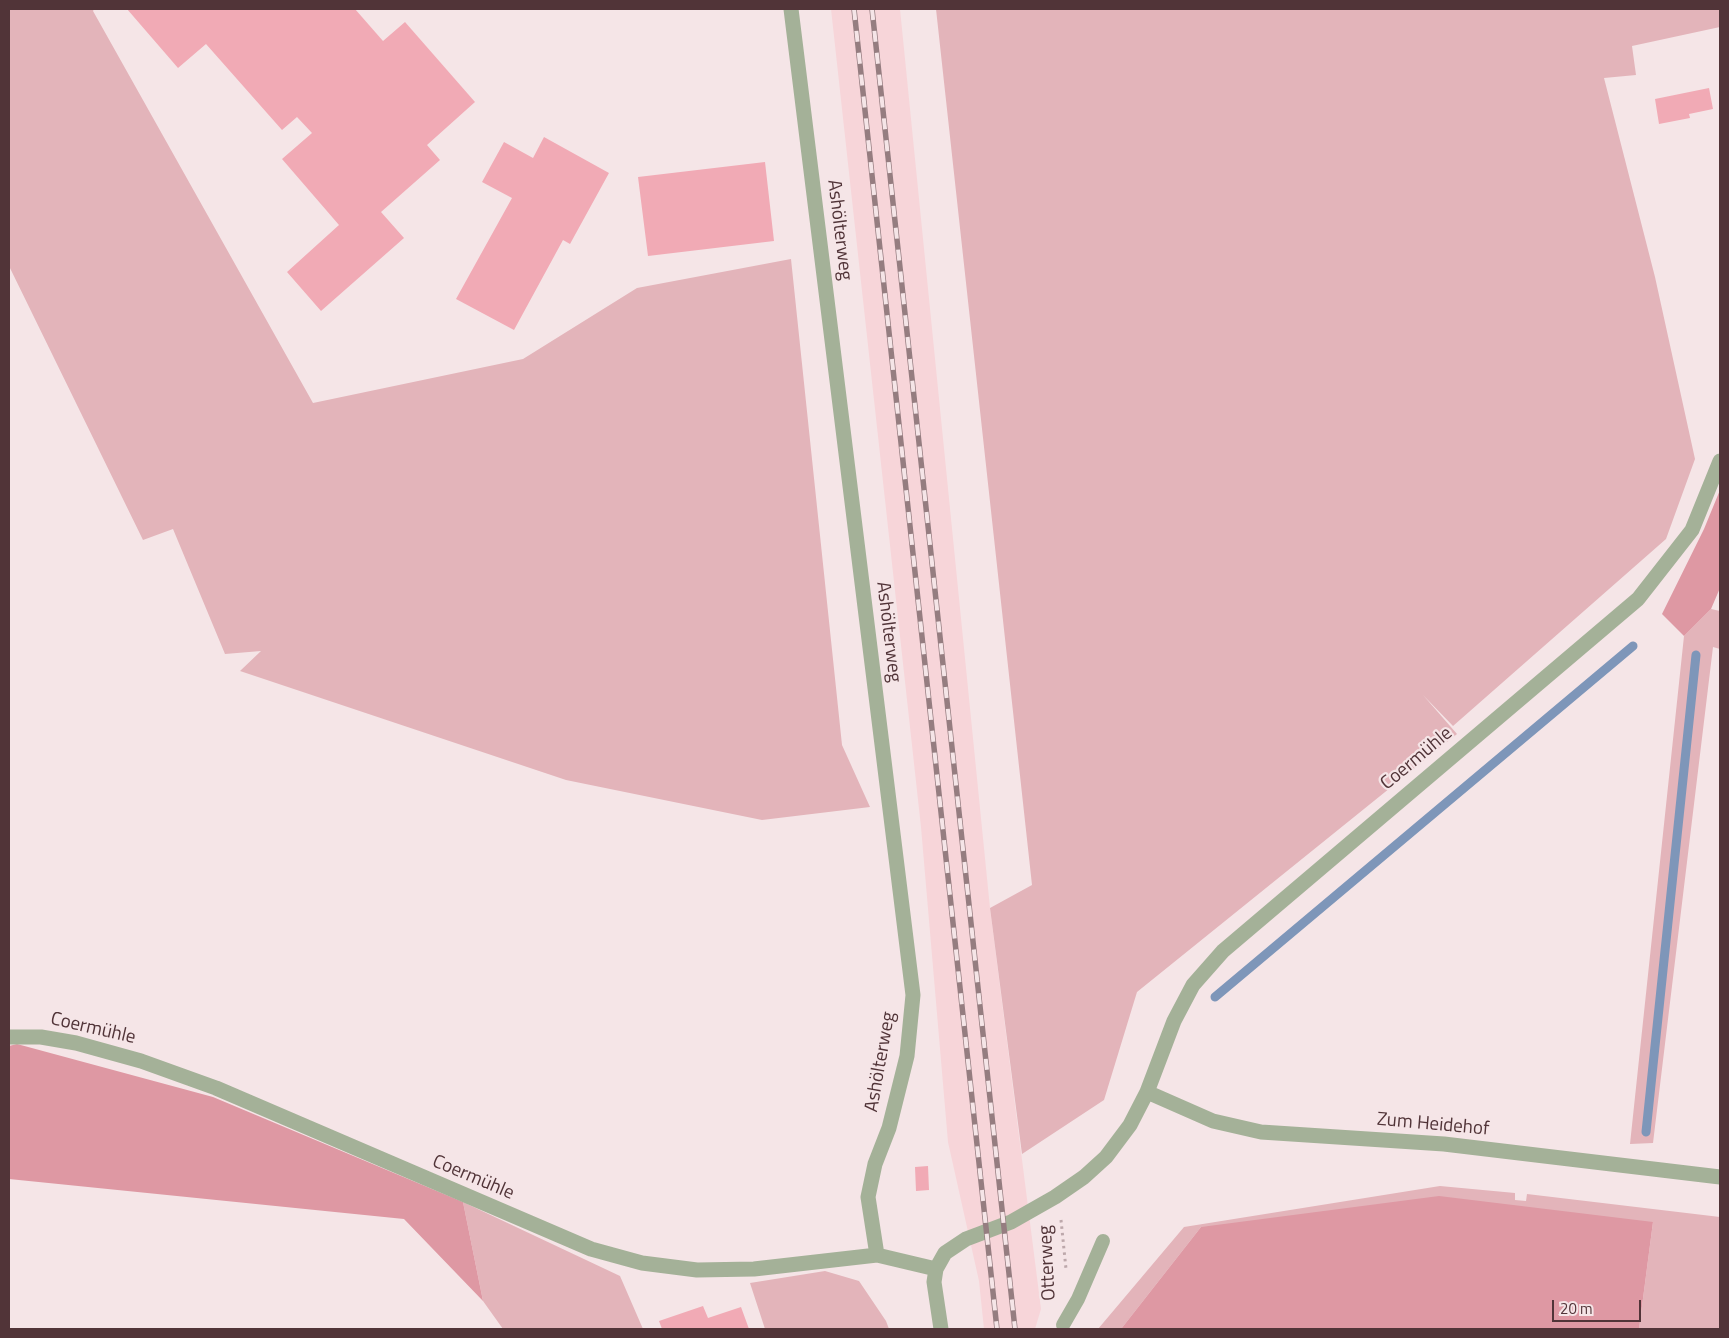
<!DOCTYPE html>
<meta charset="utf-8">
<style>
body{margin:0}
#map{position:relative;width:1729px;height:1338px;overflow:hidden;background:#f5e5e7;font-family:"Titillium Web",sans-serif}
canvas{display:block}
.frame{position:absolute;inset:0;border:10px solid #513438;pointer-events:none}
.scale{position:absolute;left:1552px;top:1300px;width:89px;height:22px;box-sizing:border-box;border:2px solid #513438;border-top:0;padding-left:6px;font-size:15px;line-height:18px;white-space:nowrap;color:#513438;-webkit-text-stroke:4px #f5e5e7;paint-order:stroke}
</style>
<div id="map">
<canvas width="1729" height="1338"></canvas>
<div class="frame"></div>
<div class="scale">20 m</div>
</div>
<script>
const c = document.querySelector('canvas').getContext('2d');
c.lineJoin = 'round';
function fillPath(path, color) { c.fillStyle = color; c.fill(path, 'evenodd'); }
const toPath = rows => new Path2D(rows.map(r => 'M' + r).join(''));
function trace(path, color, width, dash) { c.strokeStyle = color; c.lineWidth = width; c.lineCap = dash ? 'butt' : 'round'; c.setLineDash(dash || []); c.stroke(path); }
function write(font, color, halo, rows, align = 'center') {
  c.font = font + ' "Titillium Web",sans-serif'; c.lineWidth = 4.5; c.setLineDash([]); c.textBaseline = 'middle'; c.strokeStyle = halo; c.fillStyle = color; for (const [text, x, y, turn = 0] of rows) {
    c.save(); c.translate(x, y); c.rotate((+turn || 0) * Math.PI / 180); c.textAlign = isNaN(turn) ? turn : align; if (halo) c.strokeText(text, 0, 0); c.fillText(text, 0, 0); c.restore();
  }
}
const built = toPath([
 [831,9,900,9,990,908,1041,1309,1035,1329,984,1329,979,1281,948,1142,921,827]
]);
const green = toPath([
 [9,9,94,9,93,11,313,403,523,359,637,288,791,259,842,745,870,807,762,820,566,780,240,671,261,651,225,654,173,529,143,540,9,266],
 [936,9,1720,9,1720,27,1632,46,1636,75,1604,78,1655,277,1695,459,1666,539,1453,726,1423,695,1457,734,1137,992,1104,1100,1022,1154,990,908,1032,885],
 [1711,609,1720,611,1720,649,1713,647,1653,1143,1630,1144,1684,636],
 [1440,1186,1515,1193,1515,1200,1526,1201,1527,1194,1720,1217,1720,1329,1639,1329,1653,1222,1201,1227,1121,1329,1098,1329,1184,1227],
 [463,1202,620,1276,643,1329,503,1329,483,1301],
 [825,1271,859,1281,886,1321,889,1329,765,1329,750,1283]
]);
const forest = toPath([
 [1720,490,1720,588,1711,609,1684,636,1662,614,1704,529],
 [17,1044,213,1097,463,1202,483,1301,404,1219,9,1179,9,1046],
 [1439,1196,1653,1222,1639,1329,1121,1329,1201,1227]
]);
const stream = toPath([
 [1215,997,1633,646],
 [1646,1132,1696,655]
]);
const building = toPath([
 [127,9,355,9,383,41,405,22,475,102,427,145,440,160,381,212,404,238,321,311,287,272,339,225,282,159,312,133,297,117,282,130,206,44,178,68],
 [1709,88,1713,109,1689,114,1690,118,1659,124,1655,99],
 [544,137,609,173,570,244,563,240,514,330,456,299,512,198,482,182,504,142,533,158],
 [765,162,774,241,648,256,638,177],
 [928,1166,929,1190,916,1191,915,1167],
 [703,1306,708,1318,741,1307,749,1329,662,1329,659,1321]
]);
const path = toPath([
 [1061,1220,1066,1269]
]);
const lane = toPath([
 [1063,1325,1078,1299,1103,1241]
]);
const street = toPath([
 [791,9,913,995,907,1056,889,1128,875,1164,868,1197,877,1255],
 [9,1037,41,1037,76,1043,141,1061,216,1088,591,1249,642,1263,697,1270,754,1269,877,1255,936,1269],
 [1147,1092,1213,1121,1261,1132,1444,1144,1720,1177],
 [941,1329,934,1282,936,1269,945,1253,966,1239,1011,1222,1055,1197,1084,1177,1106,1157,1130,1125,1147,1092,1174,1021,1193,985,1223,951,1638,599,1692,530,1720,461]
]);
const rail = toPath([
 [854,9,997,1329],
 [872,9,1015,1329]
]);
const streetNames = [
 ["Ashölterweg",839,230,83],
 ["Ashölterweg",888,632,83],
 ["Coermühle",1417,759,-40],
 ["Coermühle",93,1029,13],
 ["Ashölterweg",881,1062,-80],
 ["Zum Heidehof",1433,1125,5],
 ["Coermühle",473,1178,23],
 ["Otterweg",1048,1263,-93]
];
fillPath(built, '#f7d5d9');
fillPath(green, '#e3b4ba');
fillPath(forest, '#de98a3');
trace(stream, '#7e96b9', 9);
fillPath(building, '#f1aab5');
trace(path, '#bda8ab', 3, [2.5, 4]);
trace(lane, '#a4b198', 14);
trace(street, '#a4b198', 15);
trace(rail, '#957d80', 5.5);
trace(rail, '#f5e5e7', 4, [11]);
write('19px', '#513438', '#f5e5e7', streetNames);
</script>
